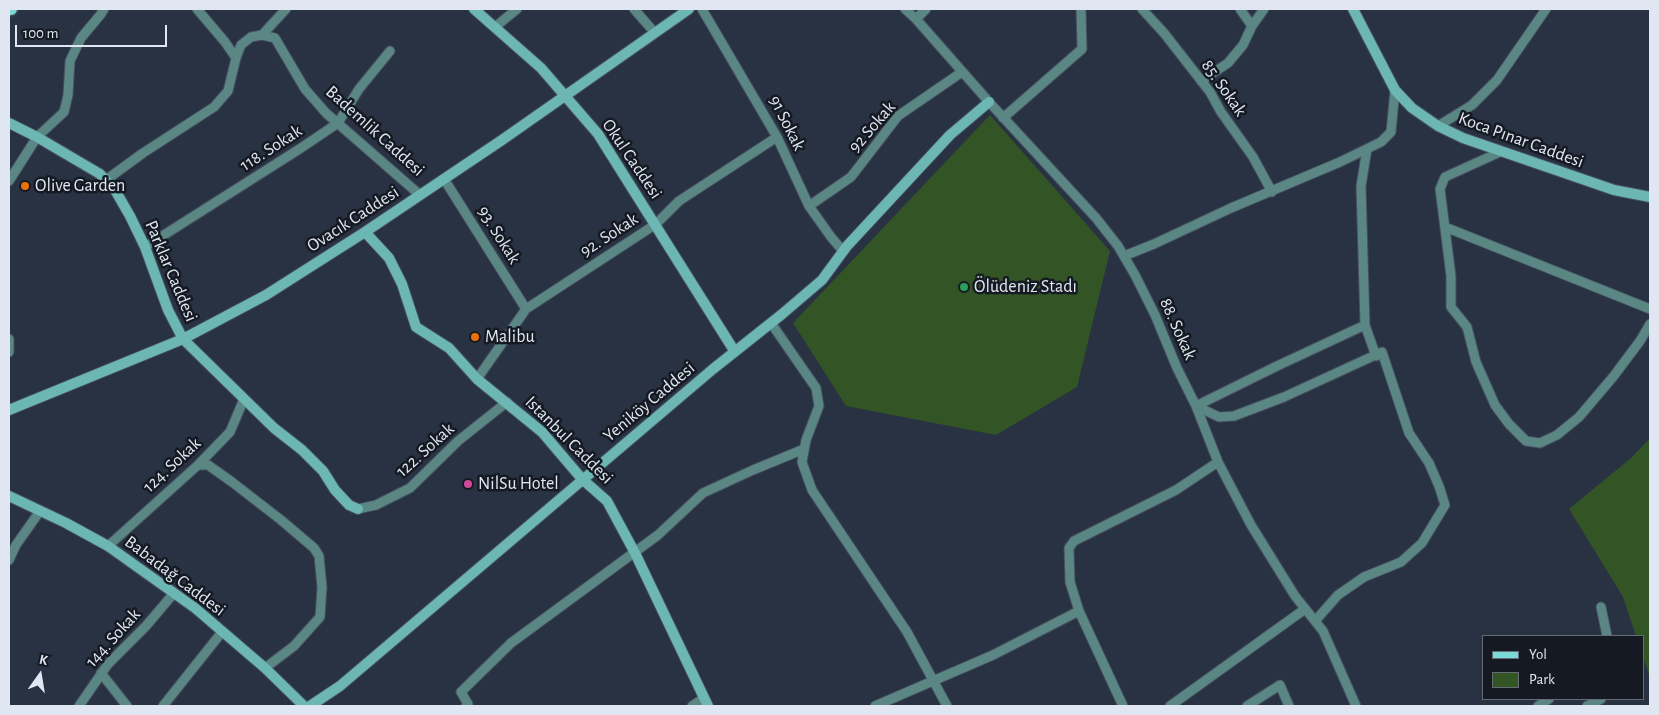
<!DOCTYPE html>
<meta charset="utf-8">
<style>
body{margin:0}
#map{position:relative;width:1659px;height:715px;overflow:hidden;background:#283243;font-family:"Alegreya Sans",sans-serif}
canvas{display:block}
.frame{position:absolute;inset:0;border:10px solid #e0e7f2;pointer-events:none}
.legend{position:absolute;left:1482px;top:635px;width:162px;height:65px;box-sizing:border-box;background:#151a22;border:1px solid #666c75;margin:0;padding:6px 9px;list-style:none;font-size:15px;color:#e0e7f2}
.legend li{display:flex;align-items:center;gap:10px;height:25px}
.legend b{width:25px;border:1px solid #666c75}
.north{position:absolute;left:15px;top:650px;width:50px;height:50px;-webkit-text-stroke:4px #151a22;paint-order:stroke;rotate:13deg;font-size:14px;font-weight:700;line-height:20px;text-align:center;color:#e0e7f2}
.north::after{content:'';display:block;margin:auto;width:18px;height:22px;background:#e0e7f2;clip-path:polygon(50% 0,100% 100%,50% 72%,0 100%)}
.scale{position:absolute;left:15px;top:25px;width:152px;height:22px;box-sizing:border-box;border:2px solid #e0e7f2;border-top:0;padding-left:6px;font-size:15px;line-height:18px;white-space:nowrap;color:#e0e7f2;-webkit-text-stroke:4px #151a22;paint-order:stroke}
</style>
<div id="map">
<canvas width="1659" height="715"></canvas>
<div class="frame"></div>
<ul class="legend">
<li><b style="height:6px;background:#7adad7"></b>Yol</li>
<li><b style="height:14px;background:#335424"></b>Park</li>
</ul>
<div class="north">K</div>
<div class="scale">100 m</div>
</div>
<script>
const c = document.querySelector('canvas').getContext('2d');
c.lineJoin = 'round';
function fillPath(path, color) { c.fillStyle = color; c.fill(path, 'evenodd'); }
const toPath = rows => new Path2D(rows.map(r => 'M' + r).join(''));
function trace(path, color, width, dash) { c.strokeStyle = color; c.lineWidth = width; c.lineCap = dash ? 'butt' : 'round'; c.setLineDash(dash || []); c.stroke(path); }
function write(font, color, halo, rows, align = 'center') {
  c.font = font + ' "Alegreya Sans",sans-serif'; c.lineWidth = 5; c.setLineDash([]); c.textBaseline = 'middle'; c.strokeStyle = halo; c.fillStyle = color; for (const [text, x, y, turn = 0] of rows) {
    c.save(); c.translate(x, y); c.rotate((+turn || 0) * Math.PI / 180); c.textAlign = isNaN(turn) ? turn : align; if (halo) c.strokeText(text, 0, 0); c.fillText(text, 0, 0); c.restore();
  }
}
const green = toPath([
 [990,115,1110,251,1077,387,996,435,846,406,793,323],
 [1650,438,1650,678,1643,656,1643,636,1636,636,1623,597,1569,509,1631,458]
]);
const street = toPath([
 [197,9,225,42,236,58],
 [634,9,655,33],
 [702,9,777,137,809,206,831,237,843,251],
 [905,9,916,19,989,102,1096,218,1118,246,1135,275,1155,315,1177,368,1196,406,1218,462,1251,525,1295,596,1323,631,1356,706],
 [1142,9,1164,33,1210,92,1221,112,1253,157,1272,192],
 [1240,9,1252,26],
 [916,19,926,9],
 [495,27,517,9],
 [262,35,286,9],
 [1201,81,1228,63,1243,45,1252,26,1264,9],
 [1003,118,1082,49,1081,9],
 [1438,126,1472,105,1497,80,1546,9],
 [1367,149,1361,186,1365,325,1376,356],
 [1500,152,1445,177,1440,189,1451,276,1451,307,1467,327,1476,362,1495,405,1509,424,1526,441,1540,443,1557,435,1579,417,1613,377,1640,341,1650,324],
 [444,179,526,309],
 [106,180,143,153,214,107,228,91,236,58,241,45,251,37,262,35,275,38,305,89,326,113,420,195],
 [9,181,37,137,64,112,68,95,70,61,81,38,101,14,104,9],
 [809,206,851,177,898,116,962,72],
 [1445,227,1650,309],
 [145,247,301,148,338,123,359,89,390,51],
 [1124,256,1154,244,1231,208,1340,162,1381,142,1391,132,1395,90],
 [771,323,816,388,819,406,806,440,802,462,812,490,907,632,947,706],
 [9,339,9,352],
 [477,379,526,309,656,224,679,201,777,137],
 [1196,406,1219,417,1234,416,1284,397,1382,352,1409,433,1429,463,1439,486,1445,505,1422,543,1401,562,1364,577,1338,595,1315,621],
 [1196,406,1277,366,1365,325],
 [198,465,208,465,232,482,281,520,314,548,319,556,322,587,320,617,294,646,265,668],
 [358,509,376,505,410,488,458,441,507,402],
 [108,546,198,465,230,432,244,399],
 [9,560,16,545,40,511],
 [1601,607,1607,636],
 [101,673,127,706],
 [79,706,108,664,146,626,174,593],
 [163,706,222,632],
 [466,706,468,704,461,692,511,643,658,535,703,493,753,470,804,449],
 [692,706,704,698],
 [875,706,993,655,1079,611],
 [1123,706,1079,611,1070,582,1069,548,1074,541,1176,490,1218,462],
 [1170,706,1305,609],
 [1247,706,1280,685,1289,706],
 [1538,706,1549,699],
 [1587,706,1601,699]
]);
const secondary = toPath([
 [474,9,541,68,598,134,735,352],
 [1353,9,1395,90,1412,108,1438,126,1463,138,1614,190,1650,197],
 [9,123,37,137,100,174,115,190,130,216,145,247,168,310,183,339,274,428,302,450,323,471,335,490,349,505,358,509],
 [365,232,389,258,402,284,416,327,449,348,477,379,542,432,582,479,607,501,635,553,708,706],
 [9,410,183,339,266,295,365,232,502,140,689,9],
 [9,496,66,523,108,546,195,608,265,668,304,706],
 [310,706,340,686,713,369,781,315,822,280,847,246,950,135,989,102]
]);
const primary = toPath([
 [9,9,11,9]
]);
const markers = [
 [25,186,5,"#e8710a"],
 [964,287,5,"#2e9e5b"],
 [475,337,5,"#e8710a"],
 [468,484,5,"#d1479c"]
];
const streetNames = [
 ["85. Sokak",1224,88,55],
 ["91 Sokak",787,123,63],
 ["92 Sokak",872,127,-49],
 ["Bademlik Caddesi",375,131,42],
 ["Koca Pınar Caddesi",1521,140,20],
 ["118. Sokak",271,148,-33],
 ["Okul Caddesi",632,159,56],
 ["Ovacık Caddesi",353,219,-33],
 ["93. Sokak",499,235,58],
 ["92. Sokak",609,235,-33],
 ["Parklar Caddesi",171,271,67],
 ["88. Sokak",1178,329,66],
 ["Yeniköy Caddesi",649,402,-40],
 ["Istanbul Caddesi",569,440,45],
 ["122. Sokak",425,450,-42],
 ["124. Sokak",172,465,-43],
 ["Babadağ Caddesi",175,576,37],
 ["144. Sokak",113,638,-48]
];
const poiNames = [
 ["Olive Garden",35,186],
 ["Ölüdeniz Stadı",974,287],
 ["Malibu",485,337],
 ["NilSu Hotel",478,484]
];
fillPath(green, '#335424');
trace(street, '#454f5f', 11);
trace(secondary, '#454f5f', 12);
trace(primary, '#454f5f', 15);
trace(street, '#5a8684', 9);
trace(secondary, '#6cb6b3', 10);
trace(primary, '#7adad7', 12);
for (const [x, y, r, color] of markers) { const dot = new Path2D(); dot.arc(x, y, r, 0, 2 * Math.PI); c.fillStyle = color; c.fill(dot); trace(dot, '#151a22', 2); }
write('18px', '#e0e7f2', '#151a22', streetNames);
write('18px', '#e0e7f2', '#151a22', poiNames, 'left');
</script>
